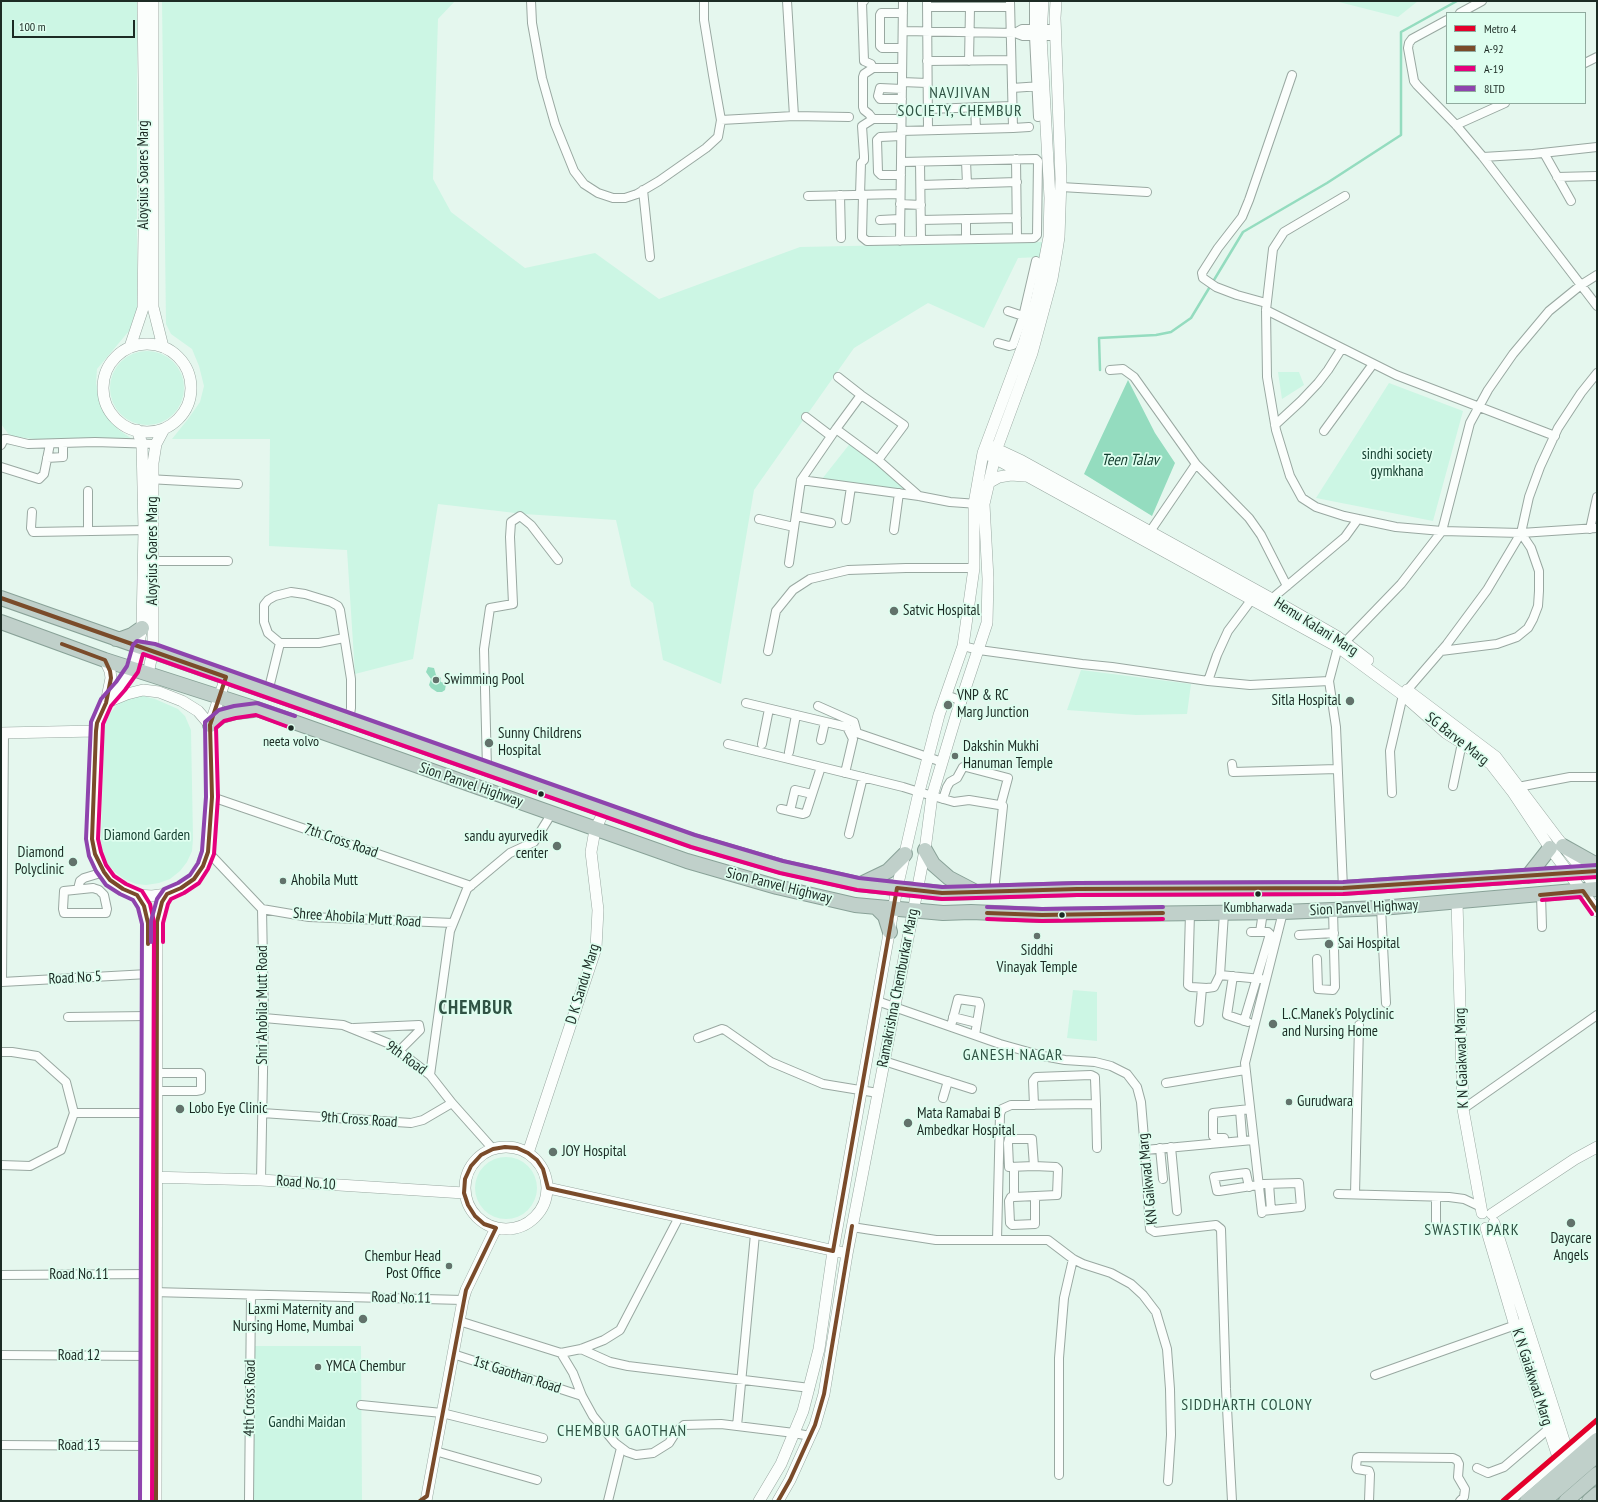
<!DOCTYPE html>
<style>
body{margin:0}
#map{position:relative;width:1598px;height:1502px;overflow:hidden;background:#e5f7ee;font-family:"PT Sans Narrow",sans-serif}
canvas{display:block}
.frame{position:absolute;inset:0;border:2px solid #1c2b24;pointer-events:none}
.legend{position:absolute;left:1446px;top:12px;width:140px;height:92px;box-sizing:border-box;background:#defeef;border:1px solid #90aa9e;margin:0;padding:5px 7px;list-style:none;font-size:12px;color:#1c2b24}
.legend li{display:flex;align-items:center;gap:8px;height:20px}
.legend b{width:20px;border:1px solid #90aa9e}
.scale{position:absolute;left:12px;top:20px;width:123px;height:18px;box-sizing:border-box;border:2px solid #1c2b24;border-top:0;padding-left:5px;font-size:12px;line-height:14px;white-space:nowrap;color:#1c2b24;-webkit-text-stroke:3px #defeef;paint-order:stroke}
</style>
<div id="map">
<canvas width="1598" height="1502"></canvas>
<div class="frame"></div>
<ul class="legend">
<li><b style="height:5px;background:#e4002b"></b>Metro 4</li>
<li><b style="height:5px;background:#7a4b2a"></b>A-92</li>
<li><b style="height:5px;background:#e5007d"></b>A-19</li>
<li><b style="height:5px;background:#8e44ad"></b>8LTD</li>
</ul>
<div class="scale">100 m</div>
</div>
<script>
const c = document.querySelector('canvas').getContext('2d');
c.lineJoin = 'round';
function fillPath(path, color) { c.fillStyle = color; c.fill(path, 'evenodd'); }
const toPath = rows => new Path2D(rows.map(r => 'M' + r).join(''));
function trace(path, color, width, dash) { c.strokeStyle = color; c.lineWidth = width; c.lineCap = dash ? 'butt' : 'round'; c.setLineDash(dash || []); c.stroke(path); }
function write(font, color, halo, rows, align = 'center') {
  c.font = font + ' "PT Sans Narrow",sans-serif'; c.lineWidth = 3.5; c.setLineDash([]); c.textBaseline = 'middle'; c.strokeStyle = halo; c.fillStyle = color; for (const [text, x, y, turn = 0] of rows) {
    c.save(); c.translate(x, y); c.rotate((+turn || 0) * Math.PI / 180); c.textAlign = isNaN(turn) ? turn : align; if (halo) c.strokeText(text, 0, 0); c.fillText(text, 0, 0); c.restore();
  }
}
const green = toPath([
 [1,1,137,1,137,308,129,331,97,369,96,383,104,413,119,430,132,439,34,439,10,436,1,424],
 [162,1,455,1,438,19,433,179,451,212,525,268,595,253,659,299,800,247,1044,242,1040,257,1018,258,984,328,928,303,854,348,754,490,721,684,663,660,653,603,631,586,616,520,524,514,438,504,413,659,355,674,347,550,269,546,270,439,172,439,188,419,200,402,204,386,199,366,192,349,171,334,166,324],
 [1335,1,1418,1,1398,17],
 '110 388a37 37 0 1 1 74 0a37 37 0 1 1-74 0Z',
 [1278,372,1299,372,1304,385,1282,399],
 [1389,383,1463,411,1433,521,1316,498],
 [852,441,920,492,822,479],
 [1081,670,1191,684,1187,714,1136,715,1067,710],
 [136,696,143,696,155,699,178,709,185,716,191,730,193,839,192,851,187,862,180,871,170,879,159,883,146,885,136,884,124,879,115,872,107,863,102,852,101,840,104,727,109,715,116,706,126,698],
 [1073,990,1097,992,1097,1041,1067,1038],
 '475 1188a31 31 0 1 1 62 0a31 31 0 1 1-62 0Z',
 [253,1346,361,1346,362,1501,253,1501]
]);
const water = toPath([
 [1128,380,1155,433,1175,463,1152,516,1084,474],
 [428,667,434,668,436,675,441,678,441,682,446,684,445,690,442,692,437,692,431,688,429,685,431,679,426,672]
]);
const stream = toPath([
 [1100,370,1099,338,1156,335,1171,332,1191,318,1243,232,1327,183,1401,135,1401,32,1457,1]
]);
const street = toPath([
 [531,1,532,23,542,78,555,124,574,171,584,184,598,193,613,198,625,198,637,194,659,181,706,148,718,137,721,120,794,116,787,1],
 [704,1,704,20,713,75,721,120],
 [864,1,862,3,864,61,871,64,873,68],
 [927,1,928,130],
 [927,7,1010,7],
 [1460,13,1482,1],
 [1447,20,1412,39,1409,43,1408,48,1414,81,1417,85,1456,125,1483,157,1597,306],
 [1034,28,1034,1],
 [903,31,1015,33,1023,36,1056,36],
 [1015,33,1022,29,1056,29],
 [1034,36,1038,117],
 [902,48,882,48,880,46,880,15,881,13,903,13],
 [927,61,1011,60],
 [969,61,970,8],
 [1585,63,1597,57],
 [902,82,927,83],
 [1012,88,1041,86],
 [902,99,880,99,878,96,880,88,902,89],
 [975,107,976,129],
 [928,109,1012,106],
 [794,116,849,117],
 [873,119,869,114,864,110,863,107,863,77,864,74,873,68,902,68],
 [1456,125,1505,103],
 [1013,128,1029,127],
 [901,131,1013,128,1010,1],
 [1544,153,1571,201],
 [1483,157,1533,154,1597,147],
 [1016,159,1017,238],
 [966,161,967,184],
 [920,162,921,240],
 [901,175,881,175,878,172,877,140,880,137,901,136],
 [1557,177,1597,176],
 [921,185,1017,182],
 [1061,187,1147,192],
 [643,190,650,257],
 [840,195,841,238],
 [860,195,861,163,864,160,864,156,862,126,873,119,901,119],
 [863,195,862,237,867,241,1034,238,1037,235,1038,161,1036,159,901,162],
 [808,196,900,194],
 [1345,196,1284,232,1273,249,1266,310,1267,377,1276,430,1290,476,1302,498,1316,507,1344,516,1396,527,1442,531,1521,533,1597,528],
 [900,204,921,205],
 [966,219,966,239],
 [880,220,900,219],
 [921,220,1017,218],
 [900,241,903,1],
 [1266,303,1237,295,1216,287,1203,278,1202,273,1218,248,1242,217,1249,200,1292,75],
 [1266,310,1396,375,1555,436],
 [1008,311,1029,318],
 [998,343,1009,346,1013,345,1023,317,1036,261],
 [1110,370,1123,369,1134,377,1196,464,1147,536],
 [838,377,861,395,904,425,878,460],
 [806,417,831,436],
 [1275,425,1301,401,1318,383,1328,370,1342,348],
 [836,429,861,395],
 [1324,431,1373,364],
 [1,445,4,439,7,439,28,444,95,442,156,444],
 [47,458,63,457,63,443],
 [1196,464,1249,518,1261,535,1287,586],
 [1,467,39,479,44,474,50,444],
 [148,479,238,484],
 [919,496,878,460,836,429,801,480,919,496,950,502,978,504],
 [32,512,31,528,33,532,149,530],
 [796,516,831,523],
 [759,519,794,527],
 [846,520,851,487],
 [1590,529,1597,497],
 [894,530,899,493],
 [88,531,88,491],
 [148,561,228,561],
 [789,563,801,480],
 [1269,601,1345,537,1358,519],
 [344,638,319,643,280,643,268,633,264,622,264,605,268,600,275,596,291,592,305,594,331,602,338,606,340,610,351,679,351,708,349,720],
 [963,646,979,650,1082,664,1112,667,1208,681,1250,685,1329,681],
 [768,651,776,611,793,590,810,579,848,570,906,568,974,568],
 [1441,651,1497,644,1517,637,1528,628,1533,619,1538,606,1539,591,1539,571,1531,548,1521,533],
 [1208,681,1217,655,1228,631,1252,599],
 [268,692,280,643],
 [946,695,962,701],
 [746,703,847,727,853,739,845,773],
 [818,706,854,722,857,733,942,762],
 [821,740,825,722],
 [728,744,903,787,919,792,954,802,969,800,999,805,1001,804,1008,778,966,767,963,767,957,778,950,782,947,787,943,799],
 [762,744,769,709],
 [789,752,796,715],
 [1232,764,1233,772,1337,769],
 [487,769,484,649,490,608,513,604,510,537,511,522,520,516,531,525,558,560],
 [1453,786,1462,743,1465,740],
 [1518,787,1570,777,1597,777],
 [1392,793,1390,751,1403,695,1447,644,1487,590,1521,533,1529,497,1540,467,1558,428,1581,393,1597,373],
 [212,797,471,886],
 [781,809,803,814,806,813,821,767],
 [790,811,795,790,812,794],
 [849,834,863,777],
 [208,852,262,909,264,1018,261,1180],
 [93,888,99,890,104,895,107,909,106,913,64,913,63,909,64,891,93,888],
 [1343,888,1336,727,1329,681,1338,647,1345,642,1401,584,1442,531,1470,423,1488,390,1513,354,1549,311,1581,285,1597,275],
 [78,889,80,881,84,878,104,872],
 [994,891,1003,806],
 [1541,895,1542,927],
 [1381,908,1386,1003],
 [262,909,309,917,453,923],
 [1190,913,1188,985,1191,987,1207,988,1214,987,1220,975,1224,913],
 [1260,932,1263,912],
 [1299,935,1334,933],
 [1317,959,1318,989,1333,990,1335,987,1333,910],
 [1220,975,1261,979],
 [1233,976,1227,1015,1248,1022],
 [1,982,2,982,4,733],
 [2,982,148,974],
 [877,1001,1000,1044,1043,1056,1065,1060,1095,1062,1111,1066,1127,1074,1137,1087,1141,1102,1145,1150,1150,1229,1155,1232,1216,1225,1221,1229,1226,1389,1232,1501],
 [68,1017,148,1016],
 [953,1017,977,1023],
 [264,1018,343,1025,390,1044,430,1075,452,1103,493,1149],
 [1244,1021,1270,934,1268,932,1251,932],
 [1199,1022,1202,988],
 [951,1026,958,999,979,1002,980,1005,975,1035],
 [354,1028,419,1025,420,1030,399,1051],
 [698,1038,722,1029,725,1030,771,1062,823,1084,878,1093],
 [1,1052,12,1052,37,1056,66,1082,74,1113,61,1150,30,1166,1,1165],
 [884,1061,972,1089],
 [157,1073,200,1073,201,1074,201,1090,196,1091,157,1091],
 [430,1075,450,931,467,889,510,853,534,842,552,813],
 [1166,1083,1245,1070],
 [943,1098,948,1081],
 [1034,1105,1033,1081,1036,1077,1091,1075,1095,1077,1095,1079,1096,1104],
 [1463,1109,1597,1015],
 [1240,1110,1242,1136],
 [74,1113,151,1113],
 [262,1113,411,1123,423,1120,452,1103],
 [1224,1138,1215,1138,1213,1136,1213,1113,1250,1109],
 [1009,1139,1032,1139,1034,1166,1009,1167,1008,1143,1009,1139],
 [1171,1147,1177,1211],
 [1160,1148,1163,1179],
 [1145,1150,1253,1140],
 [1014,1167,1014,1197,1057,1195,1058,1169,1056,1167,1034,1166],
 [1269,1184,1271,1210],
 [1249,1187,1246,1173,1214,1177,1217,1191,1219,1191,1264,1184,1299,1183,1301,1207,1262,1211],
 [1338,1194,1449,1197,1464,1199,1481,1207],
 [1355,1194,1359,1025],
 [1014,1197,1011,1197,1009,1201,1010,1223,1012,1225,1035,1224,1035,1197],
 [1436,1197,1436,1227],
 [1262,1213,1245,1063,1283,912],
 [852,1227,936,1240,1048,1240,1073,1259,1083,1264,1111,1273,1131,1284,1143,1295,1156,1312,1167,1349,1170,1389,1171,1435,1168,1481],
 [997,1240,1000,1114,1002,1109,1011,1105,1096,1104,1097,1148],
 [1,1275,152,1274],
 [152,1292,463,1300],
 [459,1321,561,1353,581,1349,604,1340,620,1330,679,1217],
 [581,1349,610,1362,628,1366,810,1388],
 [561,1353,573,1373,582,1396,593,1416,615,1443,627,1452,636,1455,653,1453,669,1443,676,1432,684,1425,721,1424,794,1433,810,1436],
 [453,1354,582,1396],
 [1,1355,152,1356],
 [1375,1375,1524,1322],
 [361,1405,442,1413,543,1438],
 [737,1426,755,1234],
 [1,1445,150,1446],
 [435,1451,537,1480],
 [1477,1468,1488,1473,1504,1467,1552,1426],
 [1059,1475,1059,1358,1064,1298,1073,1259],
 [249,1501,251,1295],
 [608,1501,621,1448],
 [1369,1501,1370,1474,1369,1471,1357,1469,1356,1467,1357,1458,1359,1457,1453,1458,1457,1460,1459,1464,1458,1477,1465,1489,1464,1497,1460,1501]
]);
const secondary = toPath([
 [153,1,153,307,163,347],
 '103 388a44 44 0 1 1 88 0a44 44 0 1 1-88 0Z',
 [130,347,143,308,145,158,143,1],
 [137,430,142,444,144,530,142,628,133,669,121,686,106,703,97,723,92,839,95,854,101,868,110,880,123,889,137,895,152,896,167,894,181,888,194,879,203,866,208,852,210,838,212,797,210,725,226,677],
 [990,446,1022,461,1272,599,1338,637,1368,660],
 [989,455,1338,647,1403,695,1446,733,1462,743,1491,764,1512,791,1550,848,1597,911],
 [990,482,999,477,1011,475,1024,476],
 [105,660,110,671,111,678,106,703],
 [148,674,153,650,153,463,156,444,164,429],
 [1407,690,1496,757,1558,839,1597,888],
 [110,701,127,694,143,690,159,692,182,701,198,711,210,725],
 [1,733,96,731],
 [137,895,144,906,148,923,146,1501],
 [1457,902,1463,1109,1482,1213],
 '465 1188a41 41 0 1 1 82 0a41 41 0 1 1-82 0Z',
 [528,1153,596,948,598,910,591,852,595,830,604,811],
 [150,1177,261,1180,464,1193],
 [548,1188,840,1252],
 [1492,1214,1575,1159,1597,1147],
 [1494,1223,1567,1450],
 [1486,1228,1515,1326,1558,1457],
 [156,1501,157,922,162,902,167,894],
 [426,1501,463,1300,466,1290,496,1228],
 [759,1501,781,1464,803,1411,819,1349,833,1251,897,888,919,792,939,715,963,646,974,568,974,504,983,453,1024,343,1037,298,1042,273,1049,237,1050,198,1041,36,1043,1],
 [778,1501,790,1480,815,1425,824,1394,847,1254,925,850,932,796,956,716,987,623,988,579,984,504,997,448,1032,353,1052,279,1057,250,1059,237,1061,179,1055,18,1056,1],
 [1508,1501,1597,1425]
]);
const highway = toPath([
 [1,598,693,841,782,867,858,884,942,893,1077,889,1343,888,1597,871],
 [1,622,105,660,257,709,687,861,777,887,855,905,943,913,971,912,1042,915,1283,912,1381,908,1597,889],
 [116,639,121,639,132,635,142,628],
 [210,725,221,716,235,712,253,710],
 [1563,846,1597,865],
 [925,850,933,864,949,878,974,891],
 [1528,876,1550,848],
 [861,884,888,871,905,854],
 [876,907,885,916,890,932],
 [1527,1501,1597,1440],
 [1544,1501,1597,1455],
 [1566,1501,1597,1474],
 [1589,1501,1597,1494]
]);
const bus1 = toPath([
 [1,598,226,677,210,725,212,797,208,852,203,866,194,879,181,888,167,894,162,902,157,922,156,1501],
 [62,644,105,660,110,671,111,678,106,703,97,723,96,731,92,839,95,854,104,872,110,880,123,889,137,895,144,906,148,923,148,944],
 [1540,895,1583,891,1597,911],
 [987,913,1042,915,1163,913],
 [420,1501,427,1496,466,1290,496,1228,484,1224,475,1216,468,1205,464,1193,465,1179,471,1166,481,1155,493,1149,505,1147,517,1148,528,1153,537,1160,543,1169,548,1188,833,1251,897,888,942,893,1077,889,1343,888,1597,871],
 [778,1501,790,1480,815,1425,824,1394,852,1226]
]);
const bus2 = toPath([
 [1542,900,1580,897,1592,914],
 [987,919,1042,921,1163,919],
 [163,942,163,923,168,904,171,899,184,893,199,883,208,869,214,854,218,797,216,728,224,721,236,718,256,715,291,728],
 [152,1501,154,922,150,904,142,891,126,884,114,876,106,865,101,852,98,839,103,724,111,706,125,690,138,672,143,654,691,847,780,873,857,890,942,899,1077,895,1343,894,1597,877]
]);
const bus3 = toPath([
 [987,907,1042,909,1163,907],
 [151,942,151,921,157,899,164,889,178,883,190,875,198,863,202,851,206,797,205,722,219,710,234,706,257,703,295,716],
 [140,1501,142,924,138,908,133,900,120,894,106,885,96,871,89,856,86,839,91,722,101,699,116,682,127,666,133,645,137,641,155,644,695,835,783,861,859,878,942,887,1077,883,1343,882,1597,865]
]);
const metro1 = toPath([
 [1503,1501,1597,1420]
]);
const markers = [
 [894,611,5,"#62726b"],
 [436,680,4,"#62726b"],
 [1350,701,5,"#62726b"],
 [948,705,5,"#62726b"],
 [291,728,3.5,"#1c2b24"],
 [489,743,5,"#62726b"],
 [955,756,4,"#62726b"],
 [541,794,3.5,"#1c2b24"],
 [557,846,5,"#62726b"],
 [73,862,5,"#62726b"],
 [283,881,4,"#62726b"],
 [1258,894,3.5,"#1c2b24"],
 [1062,915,3.5,"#1c2b24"],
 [1037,936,4,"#62726b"],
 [1329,944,5,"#62726b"],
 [1273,1024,5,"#62726b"],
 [1289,1102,4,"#62726b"],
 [180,1109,5,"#62726b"],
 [908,1123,5,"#62726b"],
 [553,1152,5,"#62726b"],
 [1571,1223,5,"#62726b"],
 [449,1266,4,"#62726b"],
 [363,1319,5,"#62726b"],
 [318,1367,4,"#62726b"]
];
const busNames = [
 ["neeta volvo",291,742],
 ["Kumbharwada",1258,908]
];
const streetNames = [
 ["Aloysius Soares Marg",144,175,-90],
 ["Aloysius Soares Marg",153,551,-90],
 ["Hemu Kalani Marg",1316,627,32],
 ["SG Barve Marg",1457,739,38],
 ["Sion Panvel Highway",471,785,19],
 ["7th Cross Road",341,841,19],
 ["Sion Panvel Highway",779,886,14],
 ["Sion Panvel Highway",1364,908,-3],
 ["Shree Ahobila Mutt Road",357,918,4],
 ["Road No 5",75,978,-3],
 ["D K Sandu Marg",583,984,-73],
 ["Ramakrishna Chemburkar Marg",898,988,-79],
 ["Shri Ahobila Mutt Road",263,1005,-90],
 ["9th Road",406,1058,36],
 ["K N Gaiakwad Marg",1462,1058,-92],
 ["9th Cross Road",359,1120,4],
 ["KN Gaikwad Marg",1148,1179,-96],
 ["Road No.10",306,1183,4],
 ["Road No.11",79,1275],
 ["Road No.11",401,1298,1],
 ["Road 12",79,1356],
 ["1st Gaothan Road",517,1375,18],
 ["K N Gaiakwad Marg",1532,1377,72],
 ["4th Cross Road",250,1398,-89],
 ["Road 13",79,1446]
];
const parkNames = [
 ["sindhi society",1397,455],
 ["gymkhana",1397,472],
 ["Diamond Garden",147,836],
 ["Gandhi Maidan",307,1423]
];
const poiNames = [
 ["Satvic Hospital",903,611],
 ["Swimming Pool",444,680],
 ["VNP & RC",957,696],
 ["Marg Junction",957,713],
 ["Sitla Hospital",1341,701,"right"],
 ["Sunny Childrens",498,734],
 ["Hospital",498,751],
 ["Dakshin Mukhi",963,747],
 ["Hanuman Temple",963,764],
 ["sandu ayurvedik",548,837,"right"],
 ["center",548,854,"right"],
 ["Diamond",64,853,"right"],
 ["Polyclinic",64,870,"right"],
 ["Ahobila Mutt",291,881],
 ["Sai Hospital",1338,944],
 ["Siddhi",1037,951,"center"],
 ["Vinayak Temple",1037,968,"center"],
 ["L.C.Manek's Polyclinic",1282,1015],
 ["and Nursing Home",1282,1032],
 ["Gurudwara",1297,1102],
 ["Lobo Eye Clinic",189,1109],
 ["Mata Ramabai B",917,1114],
 ["Ambedkar Hospital",917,1131],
 ["JOY Hospital",562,1152],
 ["Daycare",1571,1239,"center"],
 ["Angels",1571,1256,"center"],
 ["Chembur Head",441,1257,"right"],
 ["Post Office",441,1274,"right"],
 ["Laxmi Maternity and",354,1310,"right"],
 ["Nursing Home, Mumbai",354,1327,"right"],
 ["YMCA Chembur",326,1367]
];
const neighbourhoodNames = [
 ["NAVJIVAN",960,93],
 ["SOCIETY, CHEMBUR",960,111],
 ["GANESH NAGAR",1013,1055],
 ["SWASTIK PARK",1472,1230],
 ["SIDDHARTH COLONY",1247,1405],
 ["CHEMBUR GAOTHAN",622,1431]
];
const waterNames = [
 ["Teen Talav",1130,460]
];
const districtNames = [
 ["CHEMBUR",476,1009]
];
fillPath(green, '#ccf6e4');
fillPath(water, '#94dcbf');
trace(stream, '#94dcbf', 2.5);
trace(street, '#99a8a1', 10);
trace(secondary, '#99a8a1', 12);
trace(highway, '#89a298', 16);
trace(street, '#fbfefc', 8);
trace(secondary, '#fbfefc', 11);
trace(highway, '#c0d0ca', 14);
trace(bus1, '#7a4b2a', 4);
trace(bus2, '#e5007d', 4);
trace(bus3, '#8e44ad', 4);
trace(metro1, '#e4002b', 5);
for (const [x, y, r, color] of markers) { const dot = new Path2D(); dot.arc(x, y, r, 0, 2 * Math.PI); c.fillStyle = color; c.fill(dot); trace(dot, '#defeef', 1.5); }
write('14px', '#1c2b24', '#defeef', busNames);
write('15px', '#1c2b24', '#defeef', streetNames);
write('15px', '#184132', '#defeef', parkNames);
write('15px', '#1c2b24', '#defeef', poiNames, 'left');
c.letterSpacing = '1px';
write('16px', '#305344', '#defeef', neighbourhoodNames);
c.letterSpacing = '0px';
write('italic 16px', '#143e2f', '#defeef', waterNames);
c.letterSpacing = '1px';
write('bold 19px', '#305344', '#defeef', districtNames);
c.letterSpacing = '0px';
</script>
